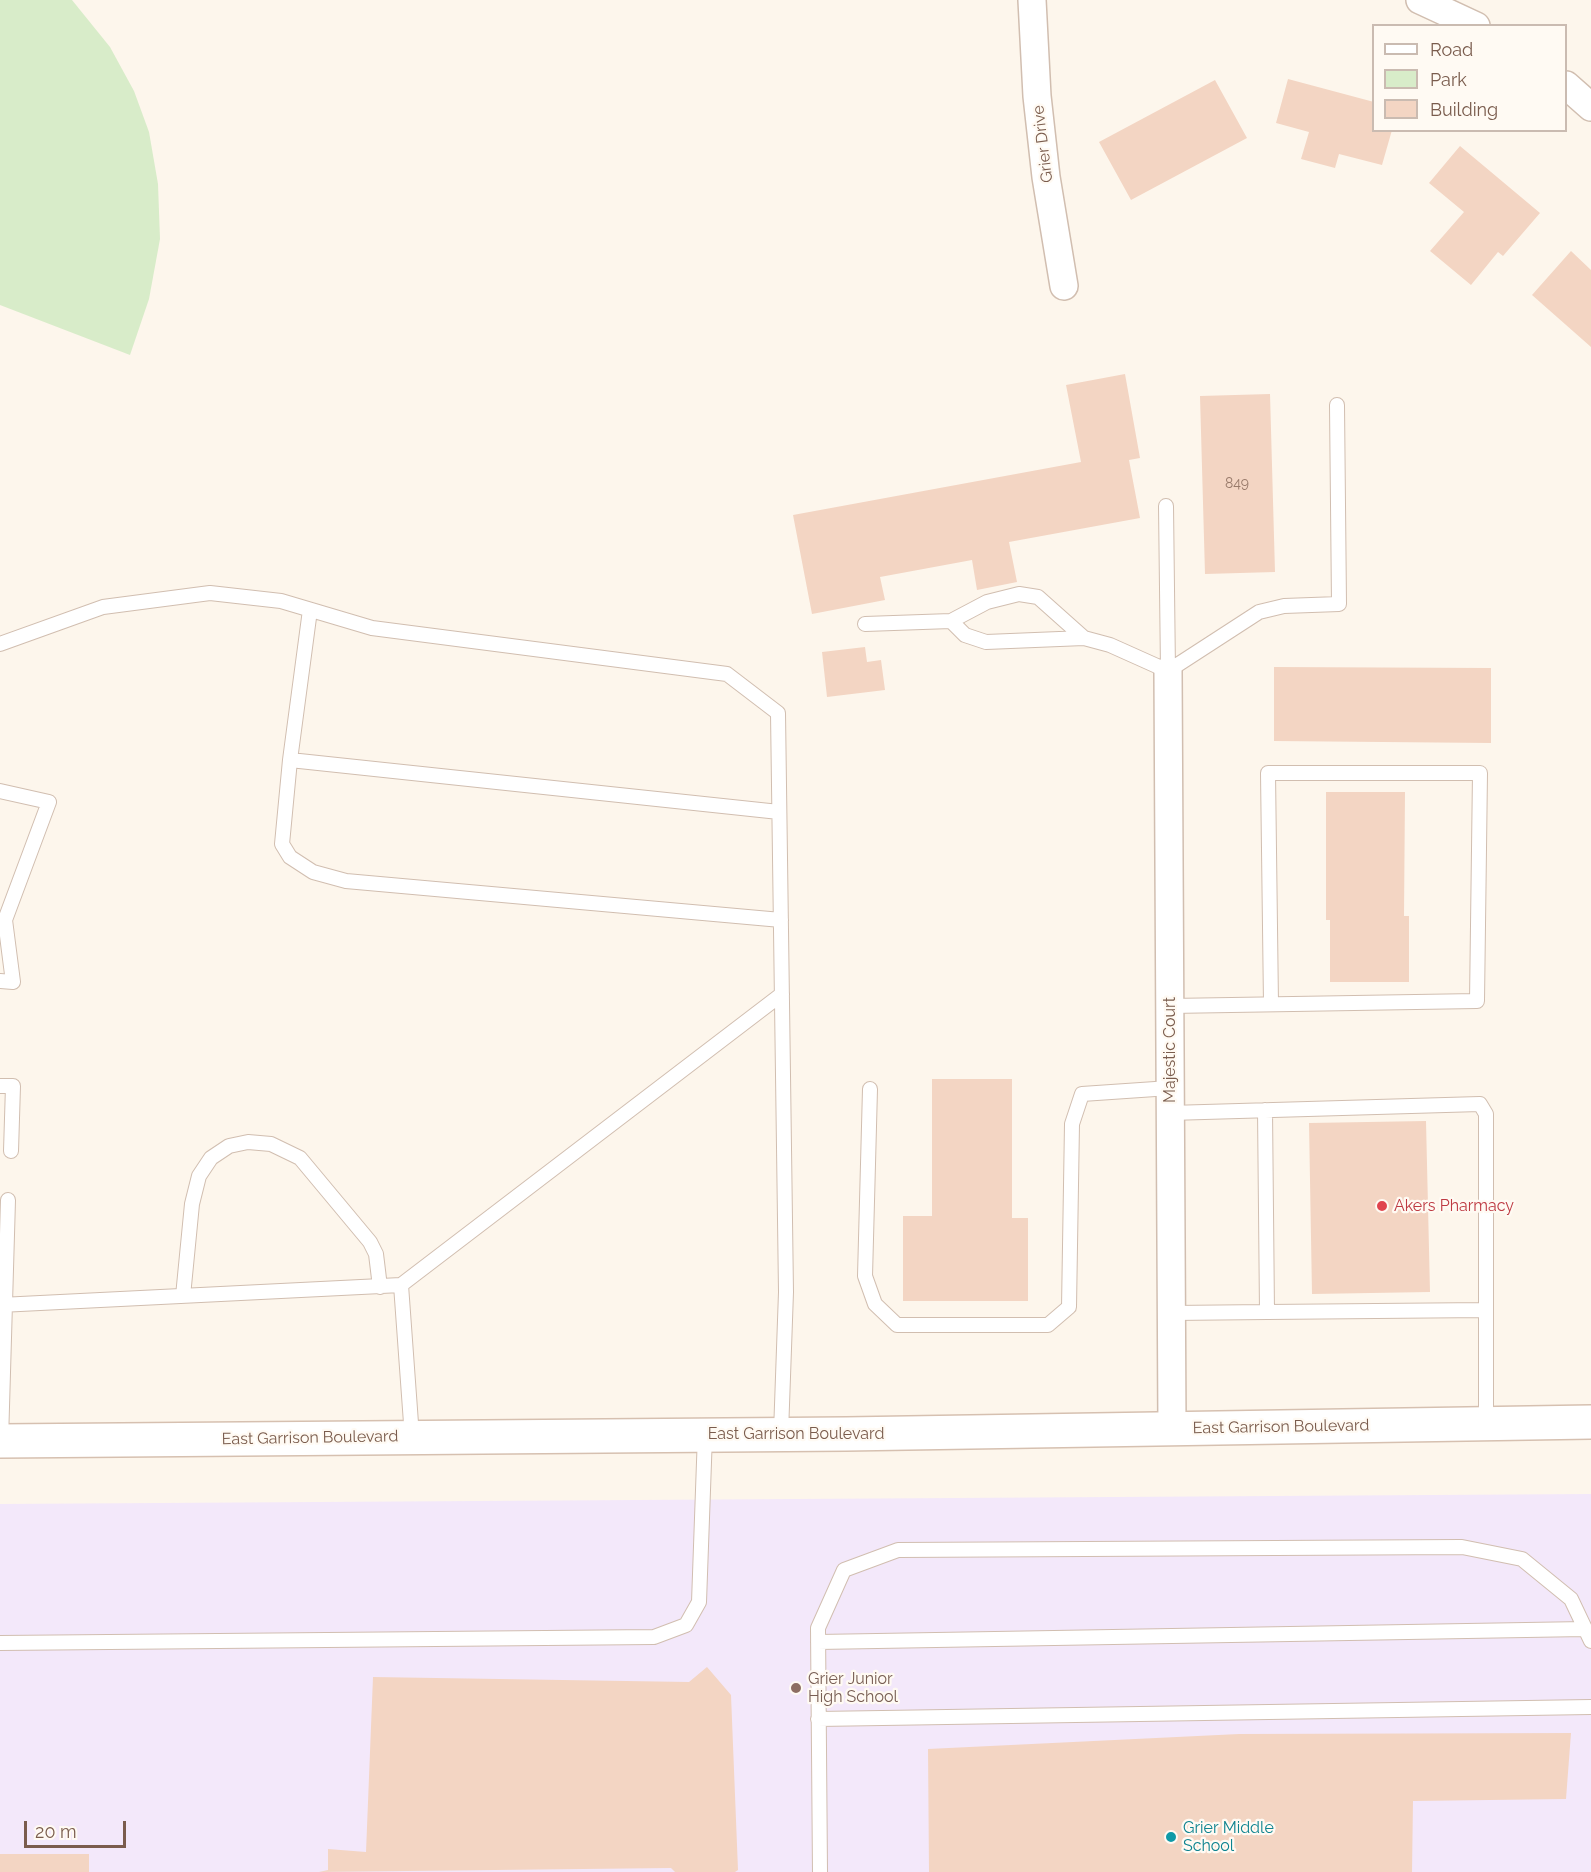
<!DOCTYPE html>
<style>
body{margin:0}
#map{position:relative;width:1591px;height:1872px;overflow:hidden;background:#fdf6ec;font-family:Raleway,sans-serif}
canvas{display:block}
.legend{position:absolute;left:1372px;top:24px;width:195px;height:108px;box-sizing:border-box;background:#fffaf3;border:2px solid #cabbb1;margin:0;padding:8px 10px;list-style:none;font-size:18px;color:#7a5c4d}
.legend li{display:flex;align-items:center;gap:12px;height:30px}
.legend b{width:30px;border:2px solid #cabbb1}
.scale{position:absolute;left:24px;top:1821px;width:102px;height:27px;box-sizing:border-box;border:3px solid #7a5c4d;border-top:0;padding-left:8px;font-size:18px;line-height:21px;white-space:nowrap;color:#7a5c4d;-webkit-text-stroke:4px #fffaf3;paint-order:stroke}
</style>
<div id="map">
<canvas width="1591" height="1872"></canvas>
<ul class="legend">
<li><b style="height:8px;background:#fff"></b>Road</li>
<li><b style="height:16px;background:#d8ecc9"></b>Park</li>
<li><b style="height:16px;background:#f3d5c3"></b>Building</li>
</ul>
<div class="scale">20 m</div>
</div>
<script>
const c = document.querySelector('canvas').getContext('2d');
c.lineJoin = 'round';
function fillPath(path, color) { c.fillStyle = color; c.fill(path, 'evenodd'); }
const toPath = rows => new Path2D(rows.map(r => 'M' + r).join(''));
function trace(path, color, width, dash) { c.strokeStyle = color; c.lineWidth = width; c.lineCap = dash ? 'butt' : 'round'; c.setLineDash(dash || []); c.stroke(path); }
function write(font, color, halo, rows, align = 'center') {
  c.font = font + ' Raleway,sans-serif'; c.lineWidth = 4.5; c.setLineDash([]); c.textBaseline = 'middle'; c.strokeStyle = halo; c.fillStyle = color; for (const [text, x, y, turn = 0] of rows) {
    c.save(); c.translate(x, y); c.rotate((+turn || 0) * Math.PI / 180); c.textAlign = isNaN(turn) ? turn : align; if (halo) c.strokeText(text, 0, 0); c.fillText(text, 0, 0); c.restore();
  }
}
const education = toPath([
 [1591,1494,1591,1872,0,1872,0,1504]
]);
const green = toPath([
 [0,0,72,0,110,47,134,91,149,132,158,184,160,239,149,299,130,355,0,305]
]);
const building = toPath([
 [1288,79,1374,102,1374,130,1392,130,1382,165,1339,154,1335,168,1301,159,1309,132,1276,123],
 [1215,80,1247,138,1131,200,1099,142],
 [1460,146,1540,213,1503,256,1498,252,1471,285,1430,251,1464,212,1429,183],
 [1571,251,1591,270,1591,347,1532,295],
 [1125,374,1140,458,1129,460,1140,518,1009,542,1017,582,977,590,972,560,880,577,885,600,812,614,793,515,1081,462,1066,385],
 [1270,394,1275,572,1205,574,1200,396],
 [865,647,867,662,881,660,885,690,827,697,822,652],
 [1274,667,1491,668,1491,743,1274,741],
 [1326,792,1405,792,1404,916,1409,916,1409,982,1330,982,1330,920,1326,920],
 [932,1079,1012,1079,1012,1218,1028,1218,1028,1301,903,1301,903,1216,932,1216],
 [1426,1121,1430,1292,1312,1294,1309,1123],
 [707,1667,731,1695,738,1870,735,1872,675,1872,671,1868,319,1872,328,1870,328,1849,366,1852,373,1677,689,1682],
 [1571,1733,1566,1799,1413,1801,1412,1872,929,1872,928,1749,1239,1734],
 [0,1854,89,1854,89,1872,0,1872]
]);
const service = toPath([
 [1166,506,1168,671],
 [951,621,987,602,1019,594,1038,597,1084,638],
 [865,624,951,621,965,635,986,642,1084,638,1110,645,1168,671],
 [0,644,103,607,210,593,281,601,372,628,727,674,778,713,786,1292,781,1433],
 [1168,671,1259,612,1284,606,1339,604,1337,405],
 [290,760,310,610],
 [0,791,49,802,5,920,13,982,0,981],
 [779,812,290,760,282,844,290,857,313,872,346,881,781,920],
 [1170,1006,1477,1001,1480,773,1268,773,1271,1004],
 [0,1086,13,1086,11,1151],
 [870,1089,865,1276,875,1304,897,1325,1048,1325,1069,1307,1072,1124,1082,1094,1170,1088],
 [1265,1110,1267,1312,1485,1310],
 [1170,1113,1480,1104,1486,1114,1486,1424],
 [401,1285,782,994],
 [183,1296,192,1204,199,1176,211,1158,229,1146,248,1142,271,1144,300,1158,370,1242,376,1254,380,1287],
 [0,1305,401,1285,412,1437],
 [1172,1313,1267,1312],
 [1,1441,8,1200],
 [818,1642,1585,1629],
 [0,1643,654,1637,686,1625,699,1602,705,1434],
 [818,1719,1591,1707],
 [820,1872,818,1628,844,1570,898,1550,1462,1547,1522,1559,1571,1599,1591,1641]
]);
const minor = toPath([
 [1032,0,1037,96,1046,177,1064,286],
 [1420,0,1476,26],
 [1566,85,1591,107],
 [1168,671,1172,1428]
]);
const secondary = toPath([
 [0,1441,846,1434,1591,1422]
]);
const markers = [
 [1382,1206,6,"#e0444e"],
 [796,1688,6,"#8d6e63"],
 [1171,1837,6,"#0f9aa8"]
];
const numberNames = [
 ["849",1237,484]
];
const streetNames = [
 ["Grier Drive",1043,144,-97],
 ["Majestic Court",1170,1050,-90],
 ["East Garrison Boulevard",1281,1427,-1],
 ["East Garrison Boulevard",796,1434],
 ["East Garrison Boulevard",310,1438,-1]
];
const healthNames = [
 ["Akers Pharmacy",1394,1206]
];
const educationNames = [
 ["Grier Junior",808,1679],
 ["High School",808,1697]
];
const cultureNames = [
 ["Grier Middle",1183,1828],
 ["School",1183,1846]
];
fillPath(education, '#f3e8fa');
fillPath(green, '#d8ecc9');
fillPath(building, '#f3d5c3');
trace(service, '#d1beb0', 16);
trace(minor, '#d1beb0', 30);
trace(secondary, '#d6c0b0', 36);
trace(service, '#fff', 14);
trace(minor, '#fff', 27);
trace(secondary, '#fff', 33);
for (const [x, y, r, color] of markers) { const dot = new Path2D(); dot.arc(x, y, r, 0, 2 * Math.PI); c.fillStyle = color; c.fill(dot); trace(dot, '#fffaf3', 2); }
write('14px', '#987a6a', null, numberNames);
write('16px', '#7a5c4d', '#fffaf3', streetNames);
write('16px', '#be3a42', '#fffaf3', healthNames, 'left');
write('16px', '#785e54', '#fffaf3', educationNames, 'left');
write('16px', '#0d838f', '#fffaf3', cultureNames, 'left');
</script>
